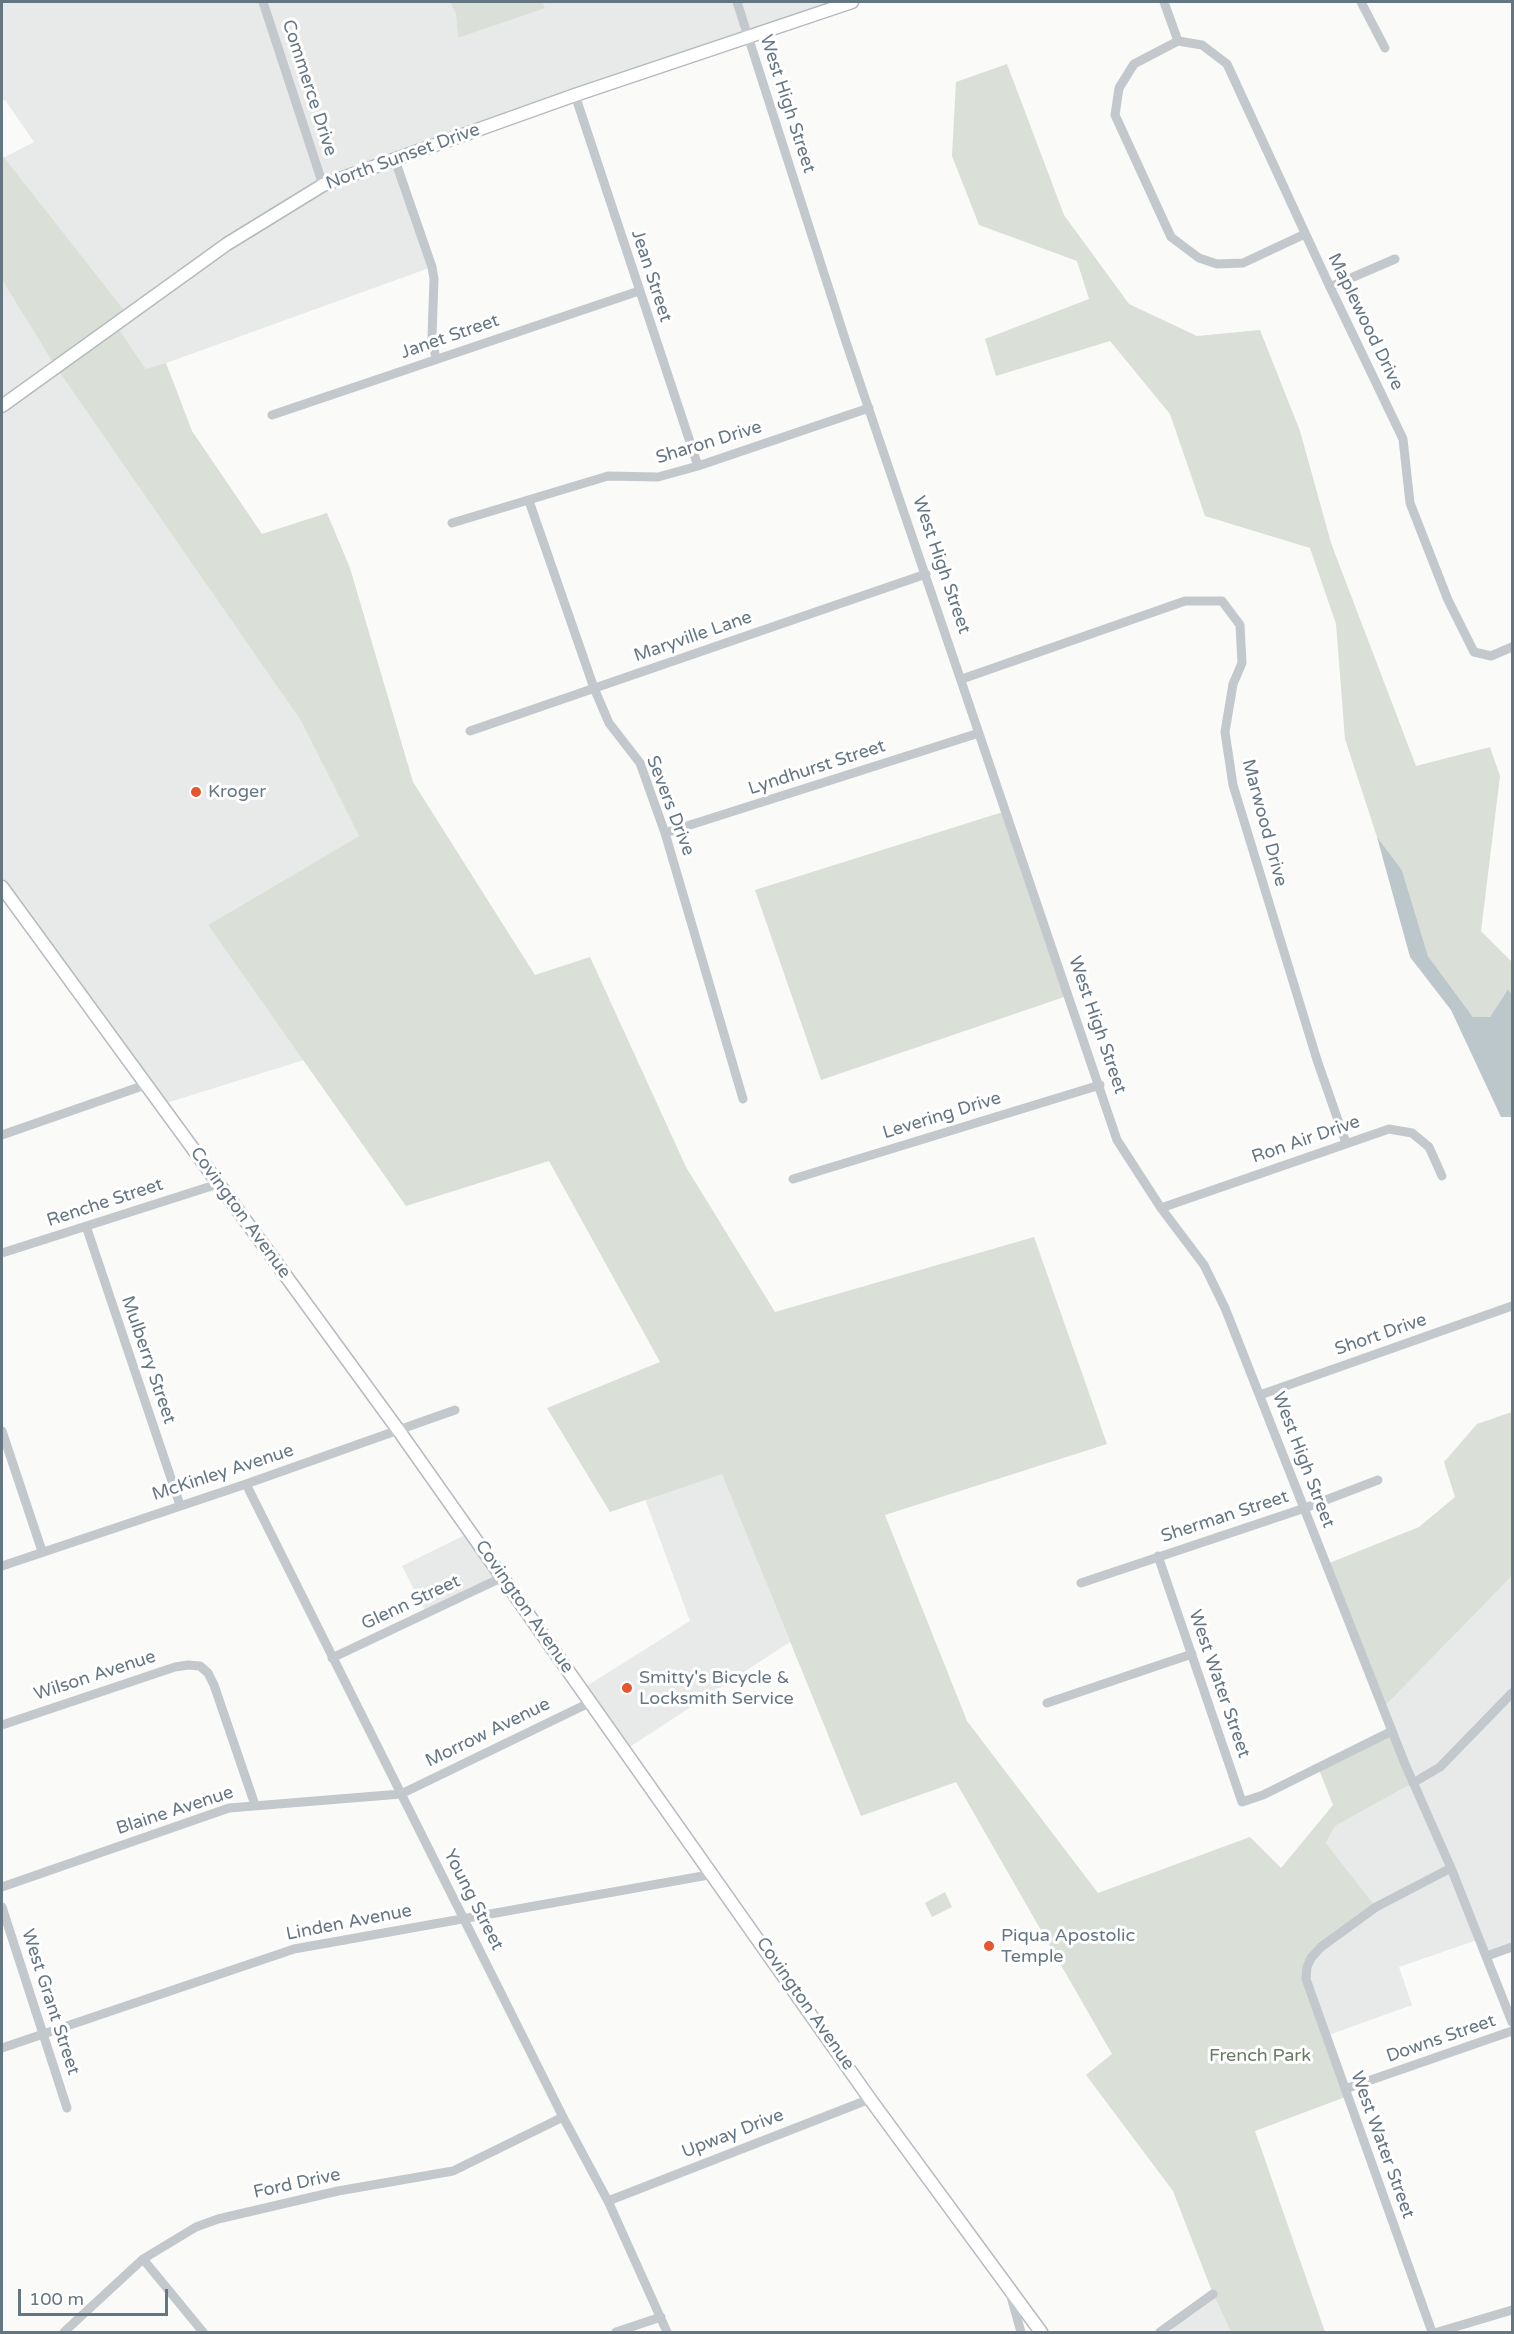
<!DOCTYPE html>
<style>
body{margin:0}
#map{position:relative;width:1514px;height:2334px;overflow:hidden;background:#fafaf8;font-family:"Varela Round",sans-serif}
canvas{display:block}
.frame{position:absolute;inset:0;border:3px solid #657683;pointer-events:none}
.scale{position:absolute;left:18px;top:2289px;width:150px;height:27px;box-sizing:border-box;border:3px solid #657683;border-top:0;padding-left:8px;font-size:18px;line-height:21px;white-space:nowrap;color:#657683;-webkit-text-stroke:4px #fff;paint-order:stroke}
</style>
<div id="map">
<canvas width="1514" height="2334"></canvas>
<div class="frame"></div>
<div class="scale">100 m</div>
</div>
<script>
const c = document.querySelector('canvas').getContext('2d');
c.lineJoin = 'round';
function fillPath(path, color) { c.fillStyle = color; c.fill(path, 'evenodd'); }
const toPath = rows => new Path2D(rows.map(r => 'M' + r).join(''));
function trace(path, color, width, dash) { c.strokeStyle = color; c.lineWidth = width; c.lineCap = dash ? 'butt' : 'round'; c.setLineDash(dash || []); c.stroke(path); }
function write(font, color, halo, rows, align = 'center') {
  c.font = font + ' "Varela Round",sans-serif'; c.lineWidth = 6; c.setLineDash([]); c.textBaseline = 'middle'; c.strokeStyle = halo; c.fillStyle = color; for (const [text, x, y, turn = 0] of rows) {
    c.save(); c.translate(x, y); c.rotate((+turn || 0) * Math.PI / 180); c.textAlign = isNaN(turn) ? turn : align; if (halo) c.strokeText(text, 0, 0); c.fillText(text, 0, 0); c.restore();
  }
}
const built = toPath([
 [2,2,450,2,456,14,458,38,545,7,543,2,852,2,396,159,432,267,147,370,114,324,127,314,3,158,34,142,5,100,2,101],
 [2,280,55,366,301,721,359,836,208,925,304,1060,160,1105,11,900,2,903],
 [722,1473,790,1642,625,1750,582,1689,690,1621,645,1499],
 [471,1532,503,1577,426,1613,402,1566],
 [1512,1576,1512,1947,1487,1956,1480,1939,1399,1967,1412,2005,1326,2036,1307,1967,1311,1958,1376,1907,1326,1843,1335,1826,1413,1783,1383,1708],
 [1213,2294,1231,2332,1173,2332,1169,2326]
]);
const green = toPath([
 [450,2,543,2,545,8,458,38,456,14],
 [1007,64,1064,215,1129,304,1197,336,1260,330,1300,431,1331,543,1416,766,1490,747,1500,776,1481,931,1512,962,1512,995,1508,989,1490,1017,1473,1017,1428,956,1402,870,1377,837,1345,739,1336,624,1310,548,1205,516,1170,414,1110,341,996,376,985,339,1089,299,1077,261,979,225,952,156,956,82],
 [2,155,127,314,115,324,146,369,166,363,192,431,262,534,327,513,350,568,413,782,535,975,590,957,686,1167,775,1312,1034,1237,1107,1444,885,1515,967,1721,1098,1893,1250,1837,1281,1868,1333,1805,1318,1767,1392,1731,1413,1783,1335,1826,1326,1843,1376,1907,1311,1958,1306,1979,1348,2096,1255,2131,1325,2332,1231,2332,1213,2294,1173,2191,1086,2075,1112,2054,956,1782,861,1816,722,1474,610,1512,547,1408,660,1362,549,1161,406,1206,208,925,359,836,301,721,55,366,2,280],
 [1006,811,1070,995,821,1080,755,890],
 [1512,1412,1512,1576,1383,1708,1327,1564,1419,1527,1455,1497,1444,1462,1477,1424],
 [945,1892,952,1907,932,1917,925,1903]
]);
const water = toPath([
 [1377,837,1402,870,1428,956,1473,1017,1490,1017,1508,989,1512,995,1512,1117,1501,1117,1451,1010,1410,957]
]);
const minor = toPath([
 [263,2,323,185],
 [737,2,846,342,1117,1140,1161,1208,1204,1265,1225,1308,1405,1764,1451,1868,1512,2022],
 [1164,2,1178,41,1202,45,1227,64,1330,287,1403,439,1410,503,1448,600,1474,652,1491,656,1512,647],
 [1361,2,1385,48],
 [1178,41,1134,64,1119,88,1115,115,1171,237,1199,258,1217,264,1243,263,1305,234],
 [575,95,698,466],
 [395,160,432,267,434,279,432,337,436,359],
 [1330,287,1395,259],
 [272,415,639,291],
 [529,501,594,688,609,723,640,763,665,833,743,1099],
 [452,523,608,476,658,477,698,466,869,408],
 [962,679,1185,601,1222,601,1240,625,1242,663,1233,684,1225,732,1233,785,1317,1060,1346,1143],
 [470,731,926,574],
 [665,833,979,733],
 [2,1135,145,1085],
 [793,1179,1100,1085],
 [1161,1208,1389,1129,1412,1133,1429,1147,1442,1176],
 [86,1226,180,1505],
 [2,1253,218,1184],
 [1260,1395,1512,1306],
 [2,1431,42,1551],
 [246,1484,563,2117,608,2201,667,2332],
 [1158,1556,1242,1802,1263,1795,1392,1731],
 [2,1566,246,1484,455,1410],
 [1081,1583,1305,1508,1378,1480],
 [332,1658,503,1577],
 [1047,1703,1192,1654],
 [2,1725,175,1667,188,1665,200,1666,208,1673,214,1685,255,1805],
 [1413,1783,1440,1767,1512,1693],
 [2,1887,229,1808,401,1794,591,1702],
 [2,1907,67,2108],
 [1487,1956,1512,1947],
 [2,2048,294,1949,714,1874],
 [1345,2089,1512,2031],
 [608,2201,870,2099],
 [143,2259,203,2332],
 [1010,2293,1021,2332],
 [64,2332,143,2259,196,2227,218,2219,338,2191,453,2171,563,2117],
 [616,2332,661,2317],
 [1160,2332,1213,2294],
 [1432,2332,1306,1979,1307,1967,1311,1958,1321,1947,1376,1907,1451,1868],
 [1438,2332,1512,2310]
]);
const major = toPath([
 [2,406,227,244,323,185,575,95,852,2],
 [2,887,399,1431,870,2099,1041,2332]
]);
const markers = [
 [196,792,6,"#e4572e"],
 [627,1688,6,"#e4572e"],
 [989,1946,6,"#e4572e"]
];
const streetNames = [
 ["Commerce Drive",309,88,72],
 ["West High Street",787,104,72],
 ["North Sunset Drive",403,157,-20],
 ["Jean Street",651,276,72],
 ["Maplewood Drive",1365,322,64],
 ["Janet Street",450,337,-19],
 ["Sharon Drive",709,443,-17],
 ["West High Street",941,565,71],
 ["Maryville Lane",693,637,-19],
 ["Lyndhurst Street",817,768,-18],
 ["Severs Drive",670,806,69],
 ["Marwood Drive",1264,823,75],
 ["West High Street",1097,1025,71],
 ["Levering Drive",942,1116,-17],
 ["Ron Air Drive",1306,1140,-19],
 ["Renche Street",105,1203,-18],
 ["Covington Avenue",240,1213,54],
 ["Short Drive",1381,1335,-19],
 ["Mulberry Street",148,1360,71],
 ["West High Street",1303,1460,69],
 ["McKinley Avenue",223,1473,-18],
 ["Sherman Street",1225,1517,-18],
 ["Glenn Street",411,1603,-25],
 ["Covington Avenue",524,1607,55],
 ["Wilson Avenue",95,1676,-18],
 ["West Water Street",1219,1684,71],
 ["Morrow Avenue",488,1733,-26],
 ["Blaine Avenue",175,1811,-18],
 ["Young Street",473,1900,63],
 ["Linden Avenue",349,1923,-11],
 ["West Grant Street",50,2002,72],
 ["Covington Avenue",805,2004,55],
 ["Downs Street",1441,2039,-19],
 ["Upway Drive",733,2134,-21],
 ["West Water Street",1382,2145,70],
 ["Ford Drive",297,2184,-12]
];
const poiNames = [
 ["Kroger",208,792],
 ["Smitty's Bicycle &",639,1678],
 ["Locksmith Service",639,1699],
 ["Piqua Apostolic",1001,1936],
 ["Temple",1001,1957]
];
const parkNames = [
 ["French Park",1260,2056]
];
fillPath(built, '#e8e9e9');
fillPath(green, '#dadfd7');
fillPath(water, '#bbc7cb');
trace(major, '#b5babe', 15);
trace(minor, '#c3c8cc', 9);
trace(major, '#fff', 12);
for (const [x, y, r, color] of markers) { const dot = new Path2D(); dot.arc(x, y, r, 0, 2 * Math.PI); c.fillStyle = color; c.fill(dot); trace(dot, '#fff', 2); }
write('18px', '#657683', '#fff', streetNames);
write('18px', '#657683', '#fff', poiNames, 'left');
write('18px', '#687a64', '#fff', parkNames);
</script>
